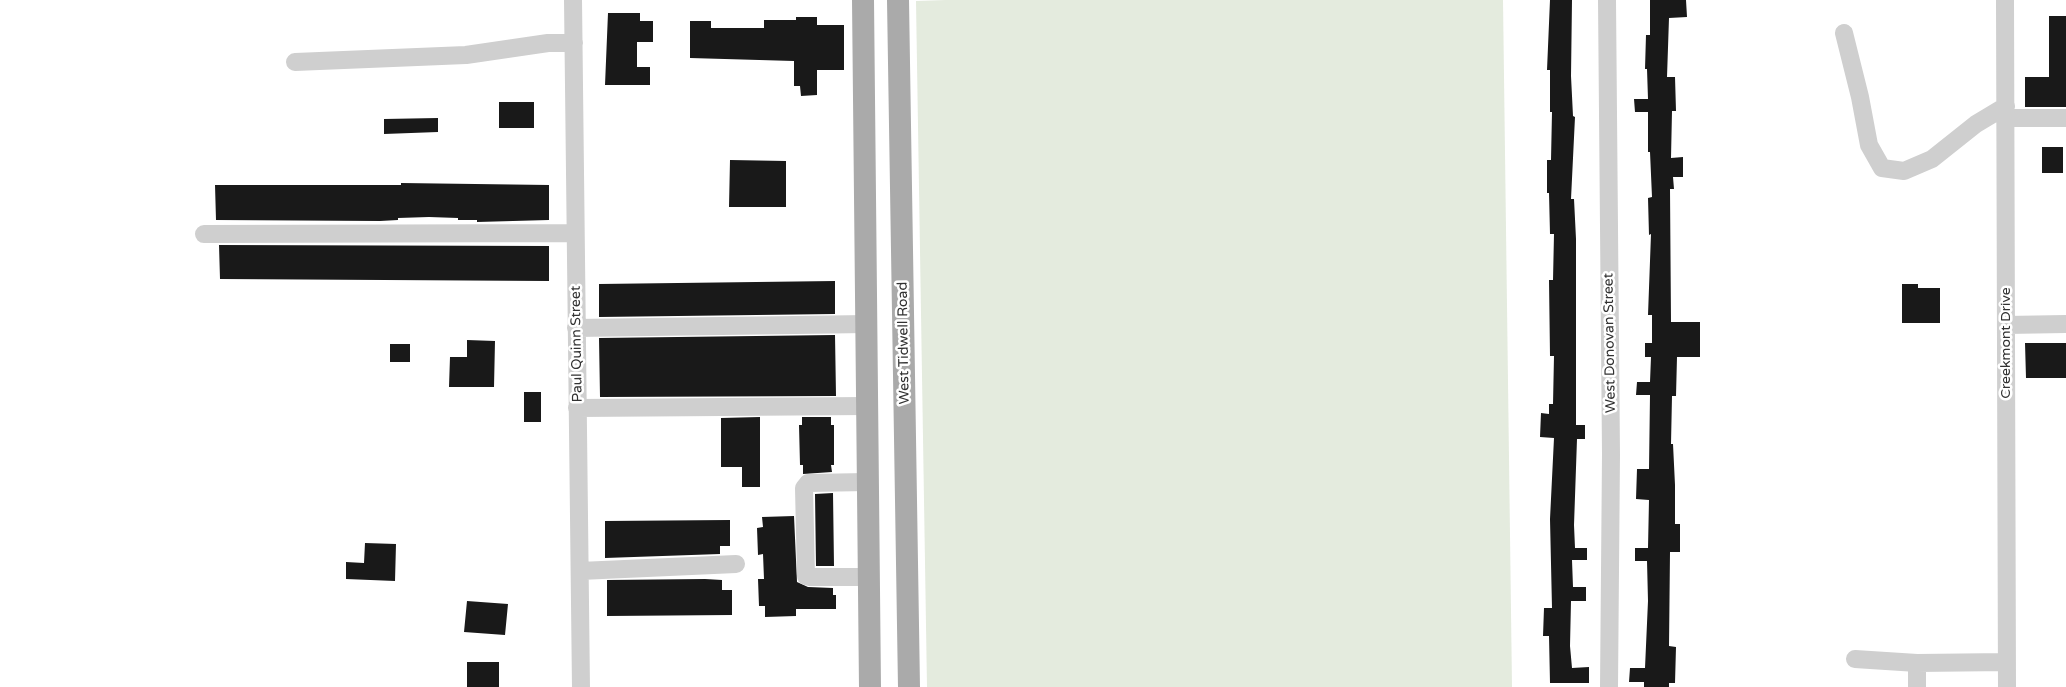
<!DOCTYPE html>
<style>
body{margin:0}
canvas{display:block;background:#fff}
</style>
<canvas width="2066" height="687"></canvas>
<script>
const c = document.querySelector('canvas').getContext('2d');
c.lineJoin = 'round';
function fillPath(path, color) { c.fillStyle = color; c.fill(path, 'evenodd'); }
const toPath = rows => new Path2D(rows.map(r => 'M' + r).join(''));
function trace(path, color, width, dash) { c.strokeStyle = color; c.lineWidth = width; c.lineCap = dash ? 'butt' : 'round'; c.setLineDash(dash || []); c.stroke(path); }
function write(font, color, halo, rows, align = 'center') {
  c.font = font + ' "Varela Round",sans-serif'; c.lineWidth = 5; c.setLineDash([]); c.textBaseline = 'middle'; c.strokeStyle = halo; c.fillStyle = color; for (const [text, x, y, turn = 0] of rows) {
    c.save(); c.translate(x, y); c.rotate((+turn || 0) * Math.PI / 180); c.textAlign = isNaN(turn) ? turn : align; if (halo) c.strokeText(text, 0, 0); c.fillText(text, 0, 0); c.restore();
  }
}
const green = toPath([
 [946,0,1503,0,1512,687,927,687,916,1]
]);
const building = toPath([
 [1550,0,1572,0,1571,76,1573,116,1575,117,1571,199,1574,199,1576,239,1576,425,1585,425,1585,439,1577,439,1574,525,1575,548,1587,548,1587,560,1572,560,1573,587,1586,587,1586,601,1571,601,1570,646,1572,668,1589,667,1589,683,1550,683,1549,636,1543,636,1544,608,1552,608,1550,519,1554,438,1540,437,1541,413,1549,414,1549,404,1553,404,1554,356,1550,356,1549,280,1553,280,1554,234,1550,234,1549,193,1547,193,1547,160,1551,160,1552,112,1550,112,1550,70,1547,70],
 [1650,0,1686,0,1687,17,1669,18,1667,77,1675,77,1676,111,1672,111,1671,158,1683,157,1683,177,1673,177,1674,189,1670,189,1671,322,1700,322,1700,357,1677,357,1676,396,1672,396,1671,444,1673,444,1675,485,1675,524,1680,524,1680,552,1670,552,1669,646,1676,647,1675,683,1669,683,1669,687,1644,687,1644,682,1629,682,1630,668,1645,668,1648,601,1647,561,1635,561,1635,548,1648,548,1649,500,1636,499,1637,469,1649,469,1650,395,1636,395,1637,382,1650,382,1651,357,1645,357,1645,343,1652,343,1652,315,1648,315,1651,234,1649,235,1648,198,1652,197,1650,152,1648,152,1648,112,1635,112,1634,99,1648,99,1647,69,1645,69,1646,35,1650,35],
 [608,13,640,13,640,21,653,21,653,42,637,42,637,67,650,67,650,85,605,85],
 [2049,16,2066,16,2066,107,2025,107,2025,77,2049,77],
 [796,17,817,17,817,25,844,25,844,70,817,70,817,95,801,96,800,86,794,86,794,61,690,58,690,21,711,21,711,28,764,28,764,20,796,20],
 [499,102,534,102,534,128,499,128],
 [438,118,438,132,384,134,384,119],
 [2042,147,2063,147,2063,173,2042,173],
 [730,160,786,161,786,207,729,207],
 [401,183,549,185,549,220,477,222,477,220,458,220,458,218,429,217,398,218,398,220,380,221,216,220,215,185,401,185],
 [219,245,549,246,549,281,220,279],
 [835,281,835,314,599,317,599,284],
 [1902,284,1918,284,1918,288,1940,288,1940,323,1902,323],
 [835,335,836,396,600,397,599,338],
 [467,340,495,341,494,387,449,387,450,357,467,357],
 [2025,343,2066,343,2066,378,2026,378],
 [390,344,410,344,410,362,390,362],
 [524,392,541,392,541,422,524,422],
 [760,417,760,487,742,487,742,467,721,467,721,418],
 [802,417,831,417,831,425,834,425,834,465,831,465,832,472,803,474,803,465,800,465,799,425,802,425],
 [833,493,834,566,816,566,815,494],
 [794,516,797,582,808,587,833,588,833,595,836,595,836,609,796,609,796,616,765,617,765,606,759,606,758,579,764,579,763,554,758,555,757,528,763,527,762,517],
 [730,520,730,546,720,546,720,554,605,558,605,521],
 [365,543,396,544,395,581,346,579,346,562,364,563],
 [705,579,722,580,722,590,732,590,732,615,607,616,607,580],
 [467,601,508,604,505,635,464,632],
 [467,662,499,662,499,687,467,687]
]);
const minor = toPath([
 [573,0,581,687],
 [1607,0,1611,454,1609,687],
 [2005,0,2007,687],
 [1844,33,1860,97,1869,145,1882,168,1904,171,1932,159,1976,124,2006,106],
 [295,62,466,55,548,43,574,43],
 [2006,118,2066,118],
 [204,234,575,233],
 [2006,325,2066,324],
 [576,328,867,324],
 [577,408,867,406],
 [868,482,808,483,804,488,806,576,810,577,869,577],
 [580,571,736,564],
 [1855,659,1917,663,2007,662],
 [1917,663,1917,687]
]);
const major = toPath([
 [863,0,870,687],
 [898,0,909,687]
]);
const streetNames = [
 ["West Tidwell Road",904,343,-91],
 ["West Donovan Street",1610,343,-91],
 ["Creekmont Drive",2006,343,-90],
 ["Paul Quinn Street",577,344,-91]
];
fillPath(green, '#e4ebde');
fillPath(building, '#191919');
trace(minor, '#cfcfcf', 18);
trace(major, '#aaa', 22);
write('14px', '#323232', '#fff', streetNames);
</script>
